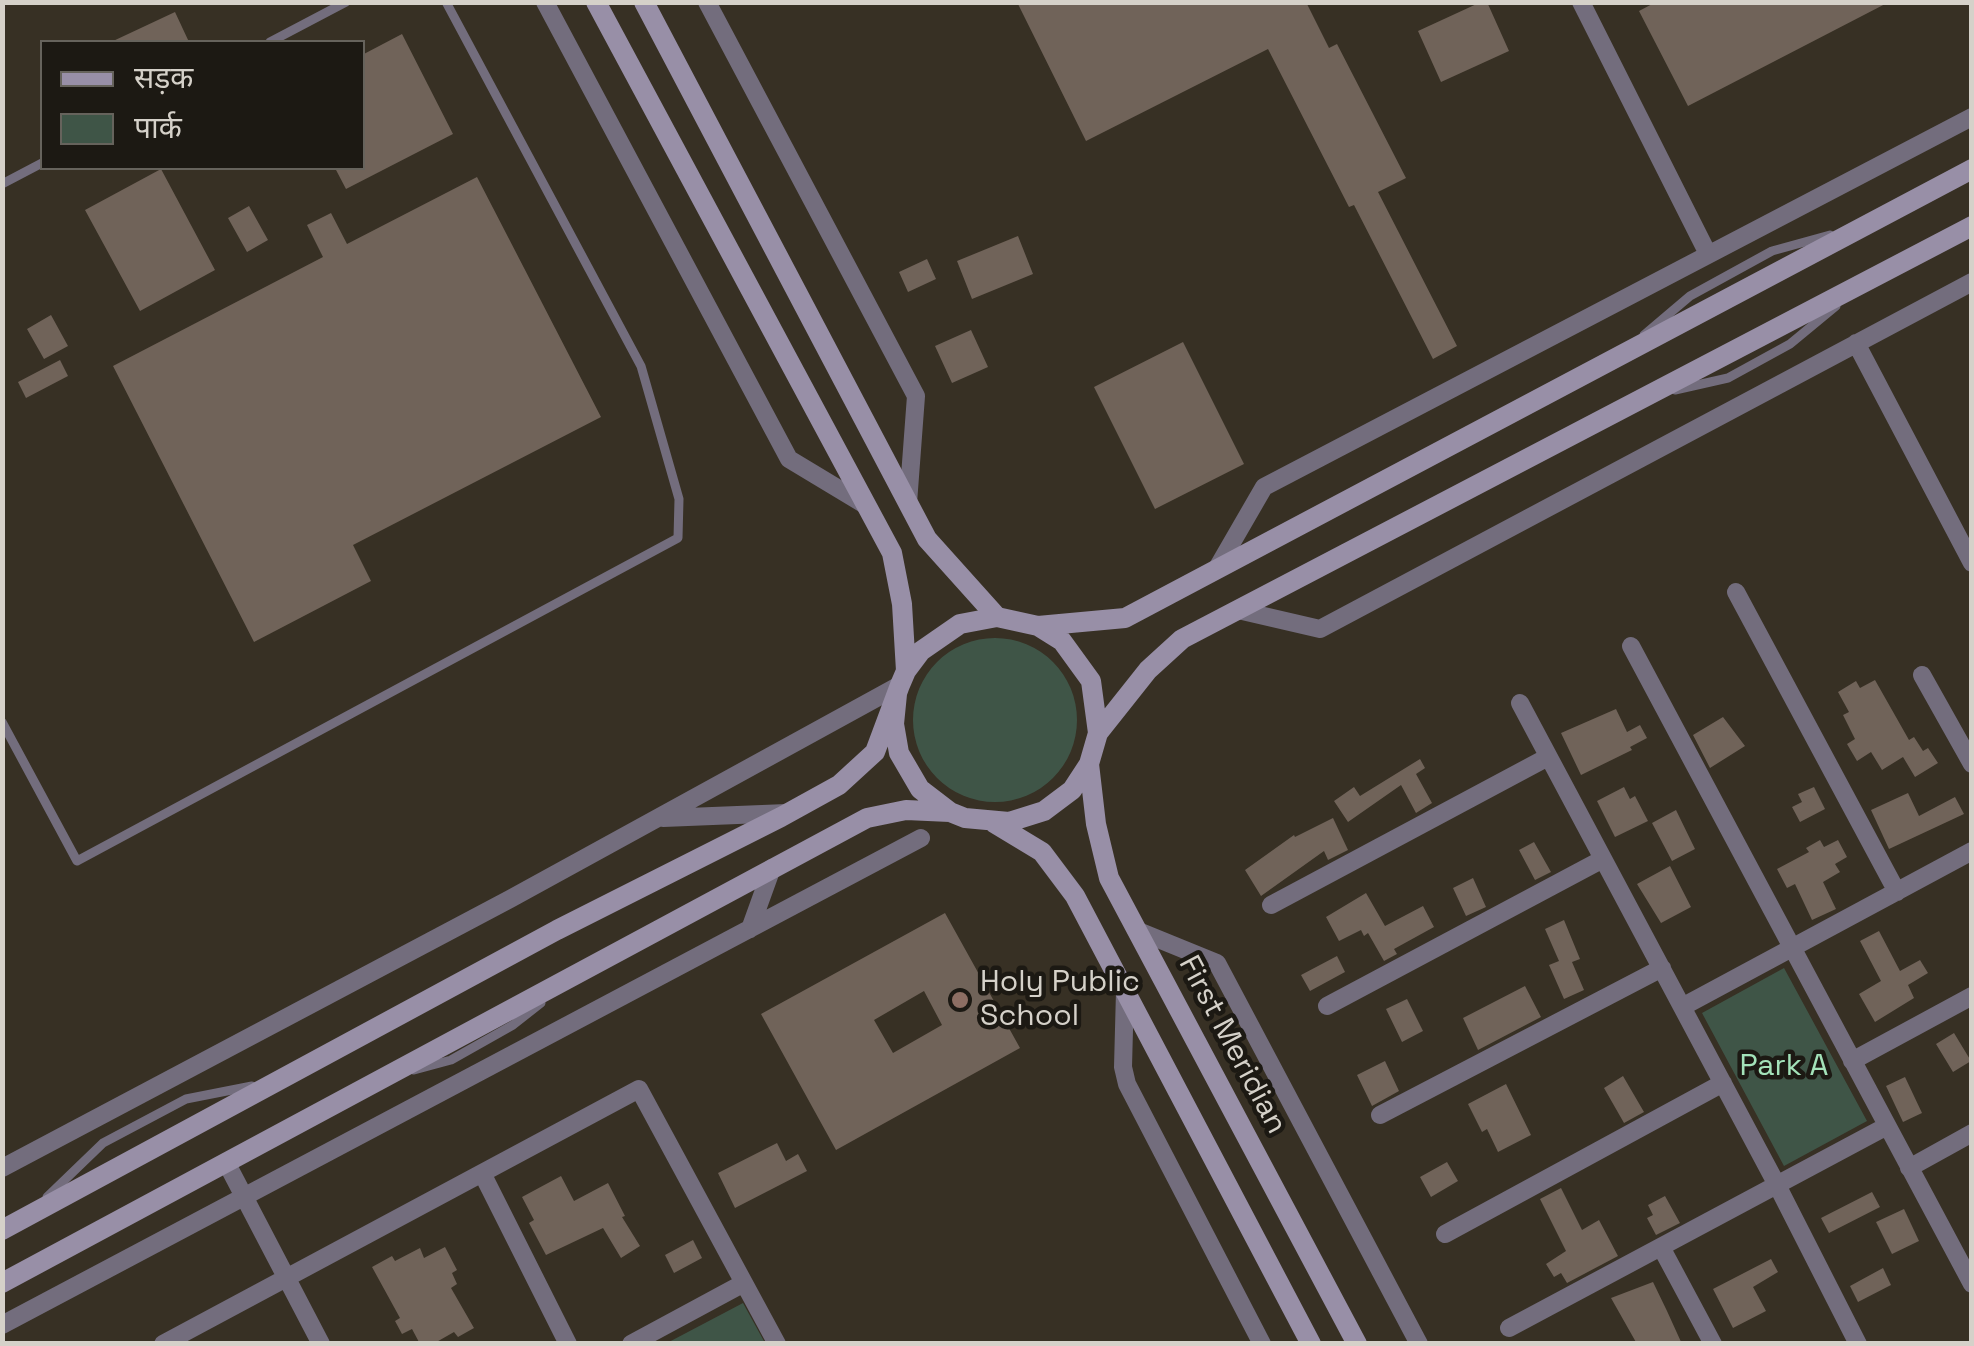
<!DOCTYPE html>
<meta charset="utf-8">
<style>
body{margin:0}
#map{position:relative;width:1974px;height:1346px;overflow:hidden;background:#373024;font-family:"Space Grotesk","Noto Sans Devanagari",sans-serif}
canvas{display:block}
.frame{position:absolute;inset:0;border:5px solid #d5d1c9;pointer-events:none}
.legend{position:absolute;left:40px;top:40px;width:325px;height:130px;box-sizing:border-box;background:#1c1913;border:2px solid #66635c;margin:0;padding:12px 18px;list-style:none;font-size:30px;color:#d5d1c9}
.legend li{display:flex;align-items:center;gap:20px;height:50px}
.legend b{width:50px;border:2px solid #66635c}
</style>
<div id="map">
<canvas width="1974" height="1346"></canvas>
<div class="frame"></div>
<ul class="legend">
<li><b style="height:12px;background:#988fa7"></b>सड़क</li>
<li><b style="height:28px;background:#3f5547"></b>पार्क</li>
</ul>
</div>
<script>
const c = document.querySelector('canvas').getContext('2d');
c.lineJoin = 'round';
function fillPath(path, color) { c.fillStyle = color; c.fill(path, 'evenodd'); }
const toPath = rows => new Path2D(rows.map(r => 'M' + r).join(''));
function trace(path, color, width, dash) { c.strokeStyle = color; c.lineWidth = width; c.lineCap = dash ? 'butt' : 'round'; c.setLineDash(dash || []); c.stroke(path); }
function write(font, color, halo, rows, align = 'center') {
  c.font = font + ' "Space Grotesk",sans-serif'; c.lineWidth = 9; c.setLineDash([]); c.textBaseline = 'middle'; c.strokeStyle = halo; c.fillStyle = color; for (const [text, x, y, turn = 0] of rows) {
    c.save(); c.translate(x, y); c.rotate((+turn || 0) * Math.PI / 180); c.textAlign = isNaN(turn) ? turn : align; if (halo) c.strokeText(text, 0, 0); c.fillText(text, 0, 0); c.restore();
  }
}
const green = toPath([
 '913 720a82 82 0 1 1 164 0a82 82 0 1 1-164 0Z',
 [1784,968,1867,1121,1784,1166,1702,1013],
 [743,1303,765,1343,667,1343]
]);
const building = toPath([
 [1017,2,1306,2,1329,48,1337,44,1406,178,1378,192,1457,346,1433,359,1354,205,1349,207,1268,49,1086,141],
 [1481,2,1487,2,1509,51,1441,82,1418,31],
 [1656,2,1889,2,1688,106,1639,11],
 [175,12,189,42,111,42],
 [402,34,453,134,346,189,335,168,362,168,362,55],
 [161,169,215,270,140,311,85,210],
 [477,177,601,417,353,545,371,581,254,642,113,366,323,257,307,225,331,213,347,244],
 [249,206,268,240,247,252,228,218],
 [1018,236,1033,274,972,299,957,261],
 [927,259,936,279,908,292,899,272],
 [51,315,68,346,44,359,27,329],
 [971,330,988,367,952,383,935,346],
 [1183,342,1244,464,1155,509,1094,387],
 [60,360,68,376,26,398,18,382],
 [1875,680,1909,740,1914,737,1923,751,1928,748,1938,763,1915,777,1903,757,1882,770,1871,752,1857,761,1847,744,1855,739,1843,715,1849,712,1838,692,1856,681,1860,688],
 [1616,709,1627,732,1640,725,1647,738,1630,747,1632,750,1581,775,1561,733],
 [1723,717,1745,746,1710,768,1693,735],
 [1420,759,1425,768,1416,774,1432,803,1416,813,1401,785,1348,822,1334,801,1354,787,1360,796],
 [1624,787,1630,799,1635,796,1648,821,1615,837,1597,801],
 [1814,787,1825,809,1800,822,1792,807,1802,802,1798,794],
 [1908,793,1919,816,1955,797,1964,814,1889,849,1871,810],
 [1676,810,1695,849,1672,861,1652,823],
 [1333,818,1348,850,1328,860,1324,851,1261,896,1245,870,1294,835,1295,837],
 [1820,840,1824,847,1838,840,1847,857,1835,864,1840,872,1823,882,1836,909,1812,920,1795,884,1787,888,1777,869,1809,852,1806,848],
 [1534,842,1551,872,1535,880,1519,850],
 [1670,866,1691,907,1661,923,1637,884],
 [1473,878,1486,907,1466,916,1453,888],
 [1366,893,1385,926,1423,906,1434,927,1394,949,1397,954,1384,961,1368,933,1364,936,1361,930,1339,941,1326,917],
 [945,913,1020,1048,836,1150,761,1014],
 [924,991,942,1025,893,1053,874,1020],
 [1564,920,1580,959,1572,962,1584,990,1564,999,1549,965,1559,961,1545,929],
 [1879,931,1900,971,1920,960,1928,973,1908,985,1914,998,1875,1022,1859,994,1881,981,1860,941],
 [1337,956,1345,972,1310,991,1301,975],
 [1525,986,1541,1017,1478,1050,1463,1018],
 [1407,999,1423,1031,1402,1042,1386,1009],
 [1954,1033,1971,1061,1953,1072,1936,1044],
 [1385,1061,1399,1091,1372,1106,1357,1075],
 [1623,1076,1644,1112,1624,1123,1604,1088],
 [1905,1077,1922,1113,1903,1122,1886,1086],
 [1506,1084,1531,1135,1498,1152,1487,1129,1482,1132,1468,1104],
 [777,1143,786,1161,798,1154,807,1171,735,1208,718,1173],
 [1447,1162,1458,1181,1431,1197,1420,1177],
 [561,1176,574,1201,608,1183,625,1216,622,1217,640,1246,621,1258,603,1228,546,1255,529,1223,534,1220,522,1197],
 [1561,1188,1582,1230,1599,1220,1618,1256,1567,1283,1561,1273,1554,1277,1546,1264,1566,1251,1540,1199],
 [1872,1192,1880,1207,1829,1233,1821,1218],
 [1665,1196,1680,1223,1656,1235,1647,1218,1653,1215,1648,1205],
 [1904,1209,1919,1241,1892,1254,1876,1222],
 [693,1240,702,1258,674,1273,665,1255],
 [445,1247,457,1270,452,1273,457,1284,451,1288,474,1328,458,1337,454,1332,433,1344,420,1344,412,1329,402,1334,395,1321,400,1318,372,1267,392,1256,395,1261,420,1248,424,1258],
 [1771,1259,1778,1272,1753,1287,1766,1311,1733,1328,1713,1289],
 [1883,1268,1891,1285,1858,1302,1850,1286],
 [1653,1282,1667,1311,1682,1344,1637,1344,1611,1298]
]);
const lane = toPath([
 [270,42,346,2],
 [2,184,42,163],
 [1644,335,1690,296,1772,251,1830,235],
 [1675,390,1728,378,1790,344,1836,306],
 [2,722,77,861,678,538,679,499,641,366,446,2],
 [414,1070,451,1060,513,1025,541,1003],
 [47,1197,103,1143,186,1099,252,1086]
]);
const street = toPath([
 [545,2,789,459,867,506],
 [707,2,916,396,908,503],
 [1581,2,1708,254],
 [1856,343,1972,563],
 [1216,570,1264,487,1972,117],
 [1736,592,1897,892],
 [1238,610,1320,629,1972,282],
 [1631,646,1972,1284],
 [1922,675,1972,764],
 [1520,703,1777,1185,1858,1344],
 [663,818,787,813],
 [1271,905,1548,757],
 [750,929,772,868],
 [1136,930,1217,963,1419,1344],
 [1125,991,1123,1067,1127,1084,1262,1344],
 [1327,1006,1603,859],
 [1682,1007,1972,851],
 [1852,1061,1972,996],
 [1380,1115,1662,968],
 [226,1162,321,1344],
 [2,1168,510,899,900,685],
 [1909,1168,1972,1133],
 [482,1173,568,1344],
 [1445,1234,1723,1083],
 [1661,1247,1713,1344],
 [2,1325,921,838],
 [1509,1328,1887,1126],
 [163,1344,639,1089,777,1344],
 [631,1344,744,1283]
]);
const secondary = toPath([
 [596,2,892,553,902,604,906,671],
 [644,2,927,539,997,617],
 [1038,626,1125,618,1972,169],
 [1098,733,1148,670,1182,639,1972,226],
 [1089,764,1096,824,1109,878,1357,1344],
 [994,823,1042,852,1075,896,1311,1344],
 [2,1230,557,930,781,817,839,785,875,752,900,685,906,671,921,651,960,624,997,617,1038,626,1062,641,1091,681,1098,733,1089,764,1072,790,1044,811,1009,822,965,818,950,812,920,789,899,753,894,724,897,694],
 [2,1283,867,818,906,810,950,812]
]);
const markers = [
 [960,1000,10,"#8d6e63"]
];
const poiNames = [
 ["Holy Public",980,983],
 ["School",980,1017]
];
const streetNames = [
 ["First Meridian",1232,1045,62]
];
const parkNames = [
 ["Park A",1784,1067]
];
fillPath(green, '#3f5547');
fillPath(building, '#706359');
trace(lane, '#736d7d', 9);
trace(street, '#736d7d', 18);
trace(secondary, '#988fa7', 20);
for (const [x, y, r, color] of markers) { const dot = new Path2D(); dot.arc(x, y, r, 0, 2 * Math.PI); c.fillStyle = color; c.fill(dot); trace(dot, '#1c1913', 4); }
write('30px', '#d5d1c9', '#1c1913', poiNames, 'left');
write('30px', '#d5d1c9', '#1c1913', streetNames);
write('30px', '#a3e2b9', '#1c1913', parkNames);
</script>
